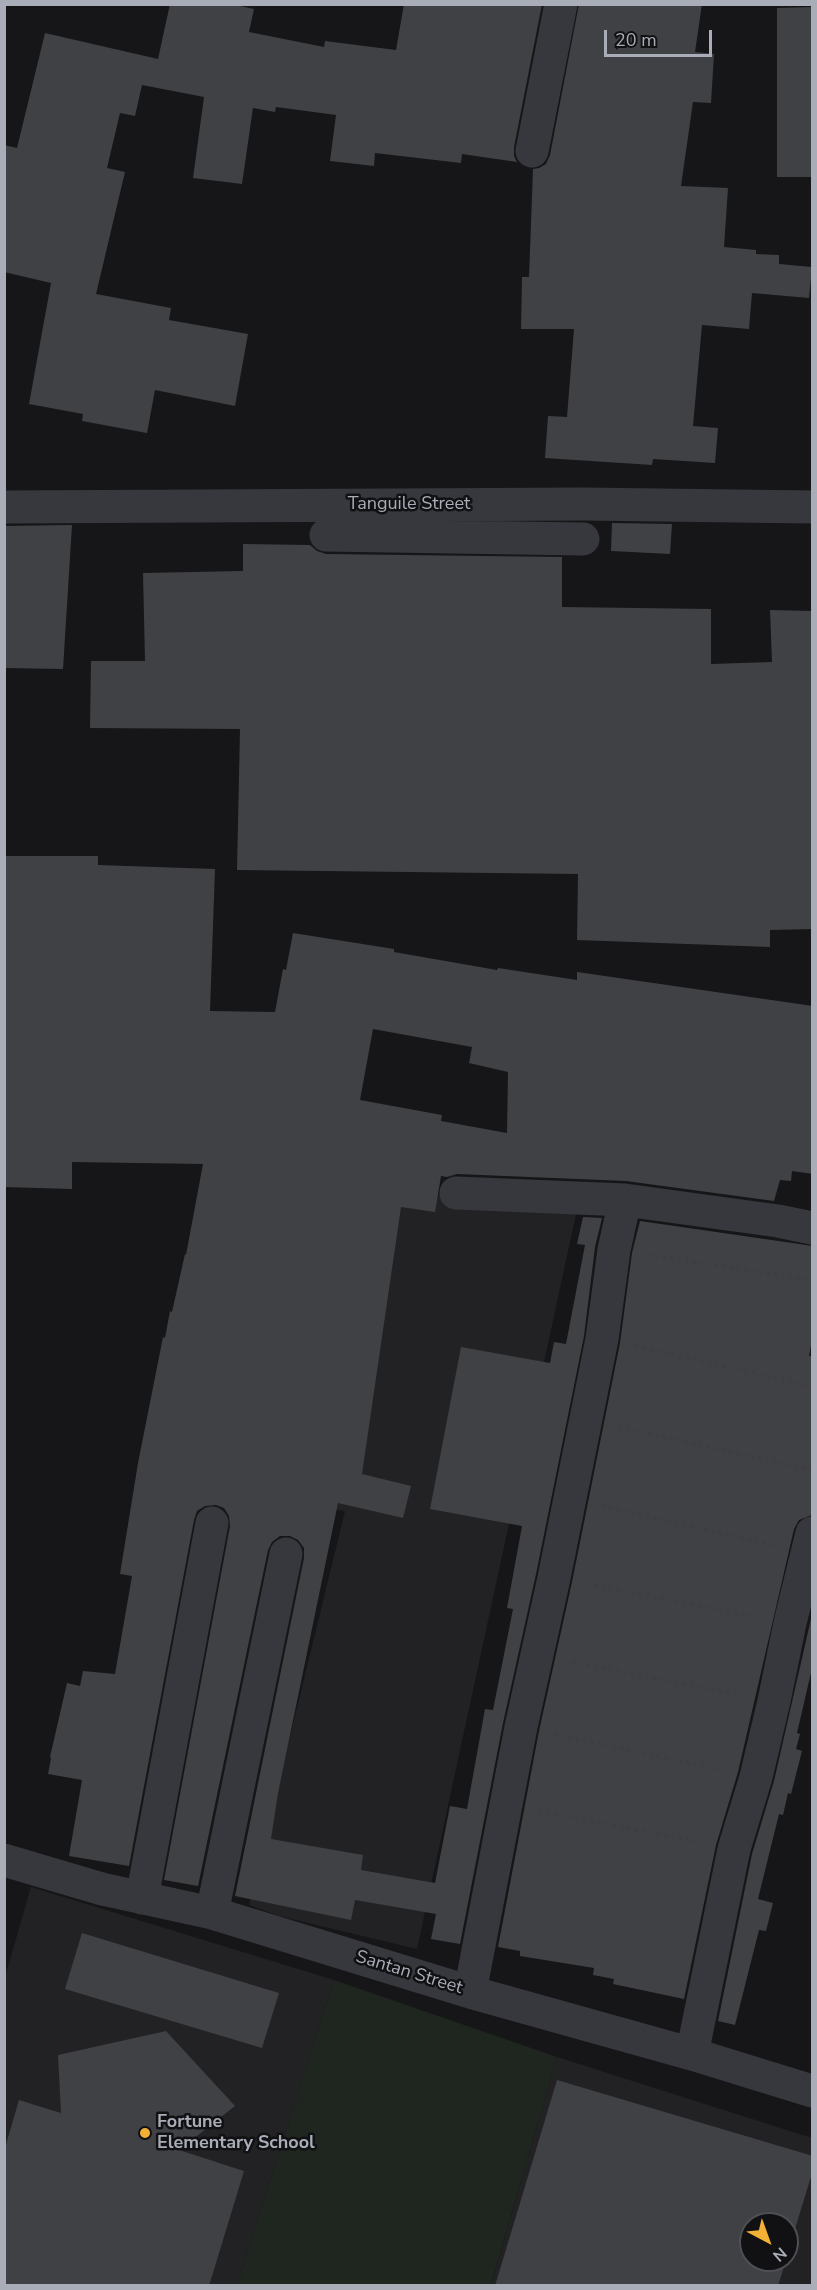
<!DOCTYPE html>
<style>
body{margin:0}
#map{position:relative;width:817px;height:2290px;overflow:hidden;background:#161618;font-family:"Nunito Sans",sans-serif}
canvas{display:block}
.frame{position:absolute;inset:0;border:6px solid #a8adb8;pointer-events:none}
.north{position:absolute;left:739px;top:2212px;width:60px;height:60px;box-sizing:border-box;background:#111113;border:2px solid #4d4f55;border-radius:50%;rotate:139deg;font-size:16px;font-weight:700;line-height:24px;text-align:center;color:#a8adb8}
.north::after{content:'';display:block;margin:auto;width:21px;height:27px;background:#f2b134;clip-path:polygon(50% 0,100% 100%,50% 72%,0 100%)}
.scale{position:absolute;left:604px;top:30px;width:108px;height:27px;box-sizing:border-box;border:3px solid #a8adb8;border-top:0;padding-left:8px;font-size:18px;line-height:21px;white-space:nowrap;color:#a8adb8;-webkit-text-stroke:4px #111113;paint-order:stroke}
</style>
<div id="map">
<canvas width="817" height="2290"></canvas>
<div class="frame"></div>
<div class="north">N</div>
<div class="scale">20 m</div>
</div>
<script>
const c = document.querySelector('canvas').getContext('2d');
c.lineJoin = 'round';
function fillPath(path, color) { c.fillStyle = color; c.fill(path, 'evenodd'); }
const toPath = rows => new Path2D(rows.map(r => 'M' + r).join(''));
function trace(path, color, width, dash) { c.strokeStyle = color; c.lineWidth = width; c.lineCap = dash ? 'butt' : 'round'; c.setLineDash(dash || []); c.stroke(path); }
function write(font, color, halo, rows, align = 'center') {
  c.font = font + ' "Nunito Sans",sans-serif'; c.lineWidth = 5; c.setLineDash([]); c.textBaseline = 'middle'; c.strokeStyle = halo; c.fillStyle = color; for (const [text, x, y, turn = 0] of rows) {
    c.save(); c.translate(x, y); c.rotate((+turn || 0) * Math.PI / 180); c.textAlign = isNaN(turn) ? turn : align; if (halo) c.strokeText(text, 0, 0); c.fillText(text, 0, 0); c.restore();
  }
}
const built = toPath([
 [230,1179,578,1205,417,1949,279,1916,249,1905,345,1511,175,1490],
 [31,1887,334,1980,237,2285,5,2286,5,1977],
 [557,2057,812,2138,812,2285,491,2286],
 [751,2224,787,2224,787,2260,751,2260]
]);
const green = toPath([
 [334,1980,557,2057,491,2285,237,2285]
]);
const building = toPath([
 [170,4,231,4,254,9,249,32,324,47,325,41,396,50,404,4,542,4,514,147,514,156,517,162,462,154,461,163,375,153,374,166,330,161,336,115,276,107,275,112,253,108,242,184,193,178,204,97,142,85,135,116,120,113,107,168,125,172,96,294,171,308,169,320,248,334,235,406,155,390,147,433,82,421,83,414,29,404,51,283,4,272,4,145,17,148,45,33,158,59],
 [579,4,702,4,695,52,714,54,711,103,693,102,681,186,728,188,724,247,756,250,756,254,779,255,779,264,812,267,809,298,752,293,749,329,702,325,693,426,718,428,715,463,653,459,652,465,545,458,548,416,567,417,574,329,521,329,522,277,529,277,533,169,539,168,546,164,550,155],
 [813,7,813,177,777,177,777,8],
 [612,523,672,524,670,554,611,551],
 [72,525,63,669,4,668,4,526],
 [243,544,310,545,317,551,326,554,562,557,562,607,711,609,711,664,772,662,770,610,813,611,813,929,770,930,770,947,577,940,578,874,237,870,240,729,90,728,91,661,145,661,143,573,243,571],
 [4,856,98,856,98,865,215,869,210,1011,275,1012,283,969,286,970,293,933,394,949,394,952,497,970,498,968,577,980,577,972,813,1006,813,1174,792,1171,791,1181,780,1180,774,1201,626,1181,457,1174,447,1177,441,1176,435,1212,401,1207,362,1474,411,1486,403,1518,338,1503,278,1793,271,1839,363,1855,361,1870,435,1883,450,1806,467,1809,485,1709,493,1710,513,1609,507,1608,522,1526,430,1509,461,1347,550,1363,554,1342,566,1344,585,1245,577,1244,583,1217,602,1218,595,1247,584,1336,536,1574,503,1723,460,1944,431,1939,436,1914,355,1900,351,1920,235,1896,304,1558,304,1548,298,1540,290,1536,280,1536,272,1542,268,1550,198,1886,164,1880,230,1526,229,1516,224,1508,216,1505,205,1506,197,1511,194,1520,129,1866,69,1856,82,1780,48,1774,51,1758,50,1757,67,1683,80,1686,83,1671,115,1674,132,1576,120,1574,138,1463,163,1337,165,1338,170,1311,172,1312,185,1254,186,1255,203,1164,72,1162,72,1189,4,1187],
 [373,1029,472,1047,469,1063,508,1072,507,1133,441,1121,442,1115,360,1100],
 [640,1221,813,1246,813,1334,809,1356,813,1357,813,1510,812,1515,799,1520,794,1529,738,1772,716,1845,684,1999,613,1984,614,1979,593,1975,594,1968,520,1956,520,1951,498,1947,539,1731,572,1582,620,1343,632,1253],
 [813,1610,813,1664,797,1733,800,1734,796,1749,802,1751,791,1794,788,1793,783,1815,779,1814,758,1899,773,1903,766,1931,759,1930,735,2025,718,2021,752,1854,774,1781],
 [82,1933,279,1993,262,2048,65,1989],
 [166,2031,235,2106,179,2150,244,2171,209,2286,4,2286,4,2151,19,2100,61,2113,58,2055],
 [557,2080,813,2156,813,2170,787,2255,787,2224,751,2224,751,2260,786,2260,778,2286,495,2286]
]);
const path = toPath([
 [648,1255,812,1280],
 [635,1346,812,1386],
 [619,1427,812,1470],
 [602,1506,773,1545],
 [587,1584,757,1617],
 [572,1662,741,1695],
 [554,1734,722,1770],
 [539,1811,699,1842]
]);
const minor = toPath([
 [532,151,561,4],
 [4,507,584,504,812,507],
 [326,535,583,539],
 [456,1193,625,1200,778,1221,812,1228],
 [4,1860,102,1889,212,1913,470,1992,692,2054,812,2091],
 [142,1898,212,1523],
 [212,1913,286,1554],
 [470,1992,521,1727,554,1578,602,1339,614,1250,625,1200],
 [692,2054,734,1849,756,1777,774,1701,790,1623,812,1533]
]);
const markers = [
 [145,2133,6,"#f2b134"]
];
const streetNames = [
 ["Tanguile Street",409,505],
 ["Santan Street",409,1973,17]
];
const poiNames = [
 ["Fortune",157,2123],
 ["Elementary School",157,2144]
];
fillPath(built, '#222225');
fillPath(green, '#1e261f');
fillPath(building, '#404145');
trace(path, '#3d3f44', 4, [3, 4.5]);
trace(minor, '#37383d', 33);
for (const [x, y, r, color] of markers) { const dot = new Path2D(); dot.arc(x, y, r, 0, 2 * Math.PI); c.fillStyle = color; c.fill(dot); trace(dot, '#111113', 2); }
write('18px', '#a8adb8', '#111113', streetNames);
write('bold 18px', '#a8adb8', '#111113', poiNames, 'left');
</script>
